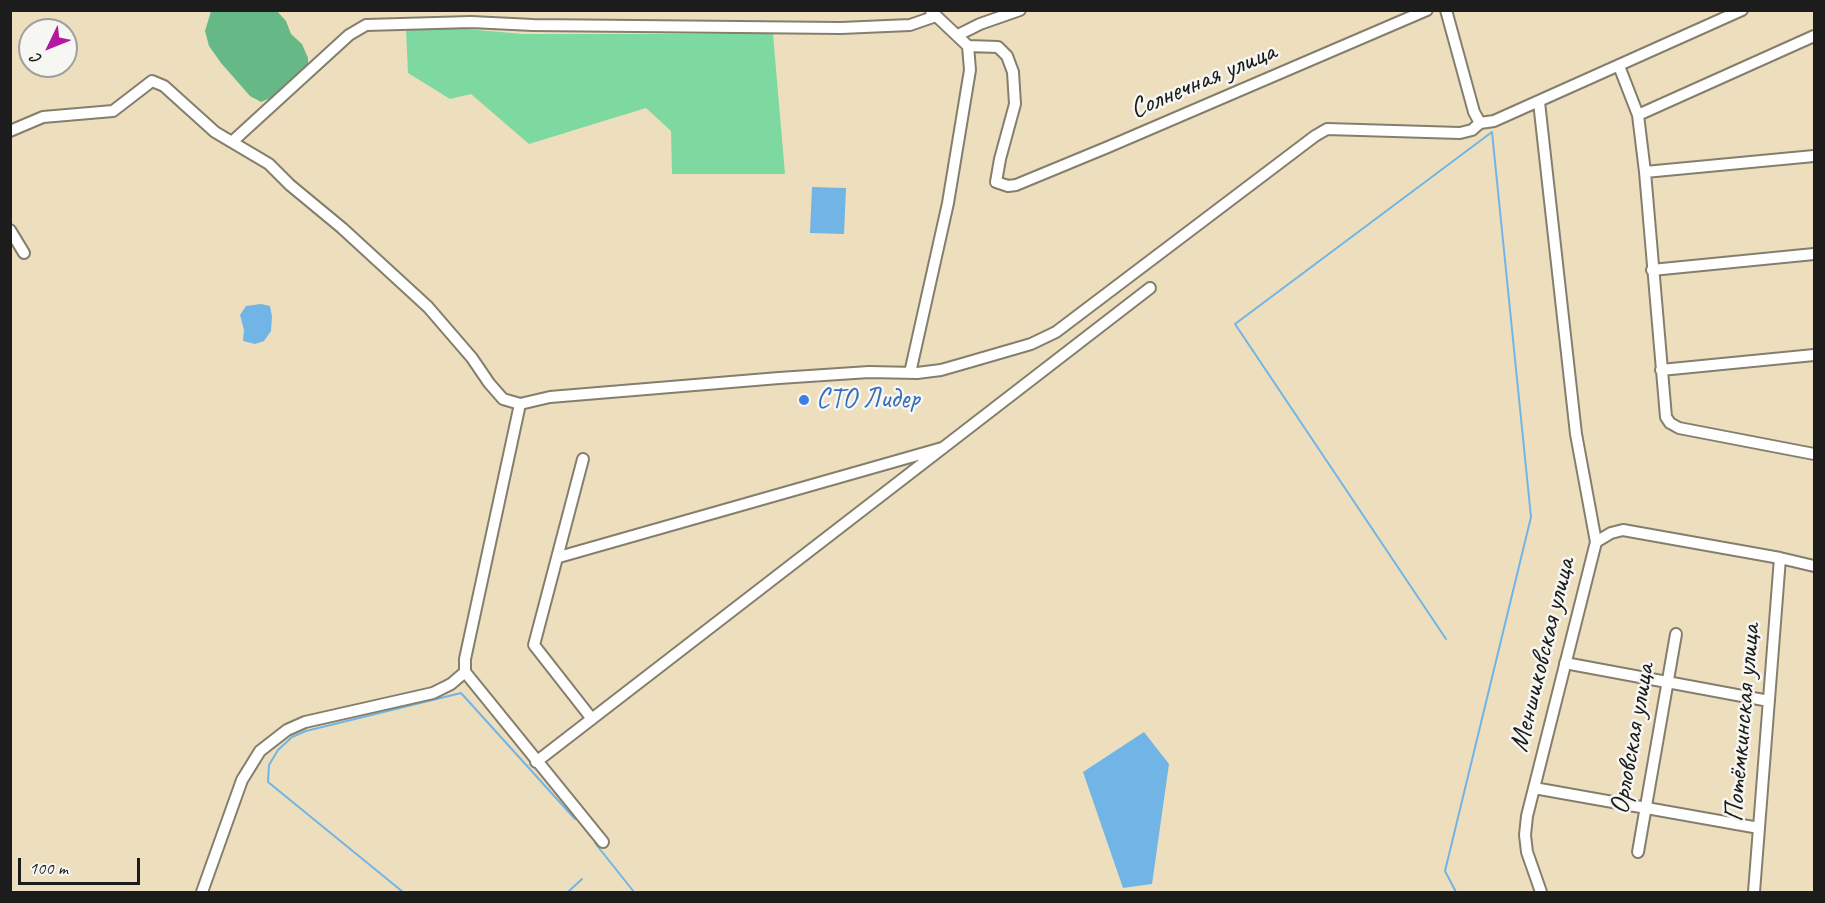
<!DOCTYPE html>
<meta charset="utf-8">
<style>
body{margin:0}
#map{position:relative;width:1825px;height:903px;overflow:hidden;background:#eddfbe;font-family:Caveat,sans-serif}
canvas{display:block}
.frame{position:absolute;inset:0;border:12px solid #1c1c1c;pointer-events:none}
.north{position:absolute;left:18px;top:18px;width:60px;height:60px;box-sizing:border-box;background:#f6f6f2;border:2px solid #9f9f9c;border-radius:50%;rotate:227deg;font-size:16px;font-weight:700;line-height:24px;text-align:center;color:#1c1c1c}
.north::after{content:'';display:block;margin:auto;width:21px;height:27px;background:#b5179e;clip-path:polygon(50% 0,100% 100%,50% 72%,0 100%)}
.scale{position:absolute;left:18px;top:858px;width:122px;height:27px;box-sizing:border-box;border:3px solid #1c1c1c;border-top:0;padding-left:8px;font-size:18px;line-height:21px;white-space:nowrap;color:#1c1c1c;-webkit-text-stroke:4px #f6f6f2;paint-order:stroke}
</style>
<div id="map">
<canvas width="1825" height="903"></canvas>
<div class="frame"></div>
<div class="north">С</div>
<div class="scale">100 m</div>
</div>
<script>
const c = document.querySelector('canvas').getContext('2d');
c.lineJoin = 'round';
function fillPath(path, color) { c.fillStyle = color; c.fill(path, 'evenodd'); }
const toPath = rows => new Path2D(rows.map(r => 'M' + r).join(''));
function trace(path, color, width, dash) { c.strokeStyle = color; c.lineWidth = width; c.lineCap = dash ? 'butt' : 'round'; c.setLineDash(dash || []); c.stroke(path); }
function write(font, color, halo, rows, align = 'center') {
  c.font = font + ' Caveat,sans-serif'; c.lineWidth = 5; c.setLineDash([]); c.textBaseline = 'middle'; c.strokeStyle = halo; c.fillStyle = color; for (const [text, x, y, turn = 0] of rows) {
    c.save(); c.translate(x, y); c.rotate((+turn || 0) * Math.PI / 180); c.textAlign = isNaN(turn) ? turn : align; if (halo) c.strokeText(text, 0, 0); c.fillText(text, 0, 0); c.restore();
  }
}
const green = toPath([
 [444,27,523,34,773,34,785,174,672,174,671,131,646,108,529,144,471,94,450,99,408,73,406,30]
]);
const forest = toPath([
 [211,11,277,11,286,21,291,34,302,44,308,58,308,66,273,97,261,102,250,96,221,63,209,46,205,31]
]);
const water = toPath([
 [812,187,846,188,844,234,810,233],
 [261,304,270,306,272,316,271,331,264,341,255,344,243,341,244,330,240,315,246,306],
 [1144,732,1169,764,1152,884,1123,888,1083,772]
]);
const stream = toPath([
 [1446,639,1235,324,1492,132,1531,517,1445,871,1456,892],
 [595,843,634,892],
 [403,892,268,782,269,765,278,750,292,737,306,731,461,693,575,819],
 [568,892,582,879]
]);
const minor = toPath([
 [1446,10,1474,112,1480,123,1494,121,1742,10],
 [931,11,968,46,998,47,1007,56,1013,72,1015,104,1000,159,996,182,1008,186,1016,185,1108,147,1427,10],
 [958,35,980,24,1020,10],
 [1619,66,1638,115,1645,172,1666,417,1670,423,1679,428,1814,454],
 [1539,102,1576,434,1596,542],
 [1638,115,1814,36],
 [10,131,43,117,113,111,152,81,164,86,215,132,269,164,290,185,342,228,428,307,472,358,489,383,503,399,520,404,550,397,779,378,869,372,917,373,941,370,969,362,1031,344,1056,332,1315,136,1327,129,1460,133,1472,130,1480,123],
 [233,141,349,35,366,25,471,22,533,25,841,28,910,25,936,16],
 [1645,172,1814,156],
 [10,230,24,253],
 [1652,270,1814,254],
 [1661,370,1814,355],
 [910,373,948,203,970,70,968,46],
 [583,459,534,645,592,719],
 [559,557,942,448],
 [1565,663,1769,701],
 [465,672,603,842],
 [536,762,1150,288],
 [1534,788,1759,828],
 [1638,852,1676,634],
 [202,892,242,780,260,751,287,730,305,722,433,693,451,684,465,672,465,659,520,404],
 [1541,892,1527,852,1525,835,1527,816,1596,542,1611,533,1623,530,1780,558,1814,566],
 [1754,892,1780,558]
]);
const markers = [
 [804,400,6,"#3f7fe0"]
];
const streetNames = [
 ["Солнечная улица",1203,81,-23],
 ["Меншиковская улица",1543,655,-76],
 ["Потёмкинская улица",1743,723,-85],
 ["Орловская улица",1633,739,-80]
];
const shopNames = [
 ["СТО Лидер",816,400]
];
fillPath(green, '#7ed9a0');
fillPath(forest, '#66b986');
fillPath(water, '#71b4e6');
trace(stream, '#71b4e6', 2);
trace(minor, '#847e6d', 14);
trace(minor, '#fff', 10);
for (const [x, y, r, color] of markers) { const dot = new Path2D(); dot.arc(x, y, r, 0, 2 * Math.PI); c.fillStyle = color; c.fill(dot); trace(dot, '#f6f6f2', 2); }
write('28px', '#1c1c1c', '#f6f6f2', streetNames);
write('28px', '#366cbe', '#f6f6f2', shopNames, 'left');
</script>
